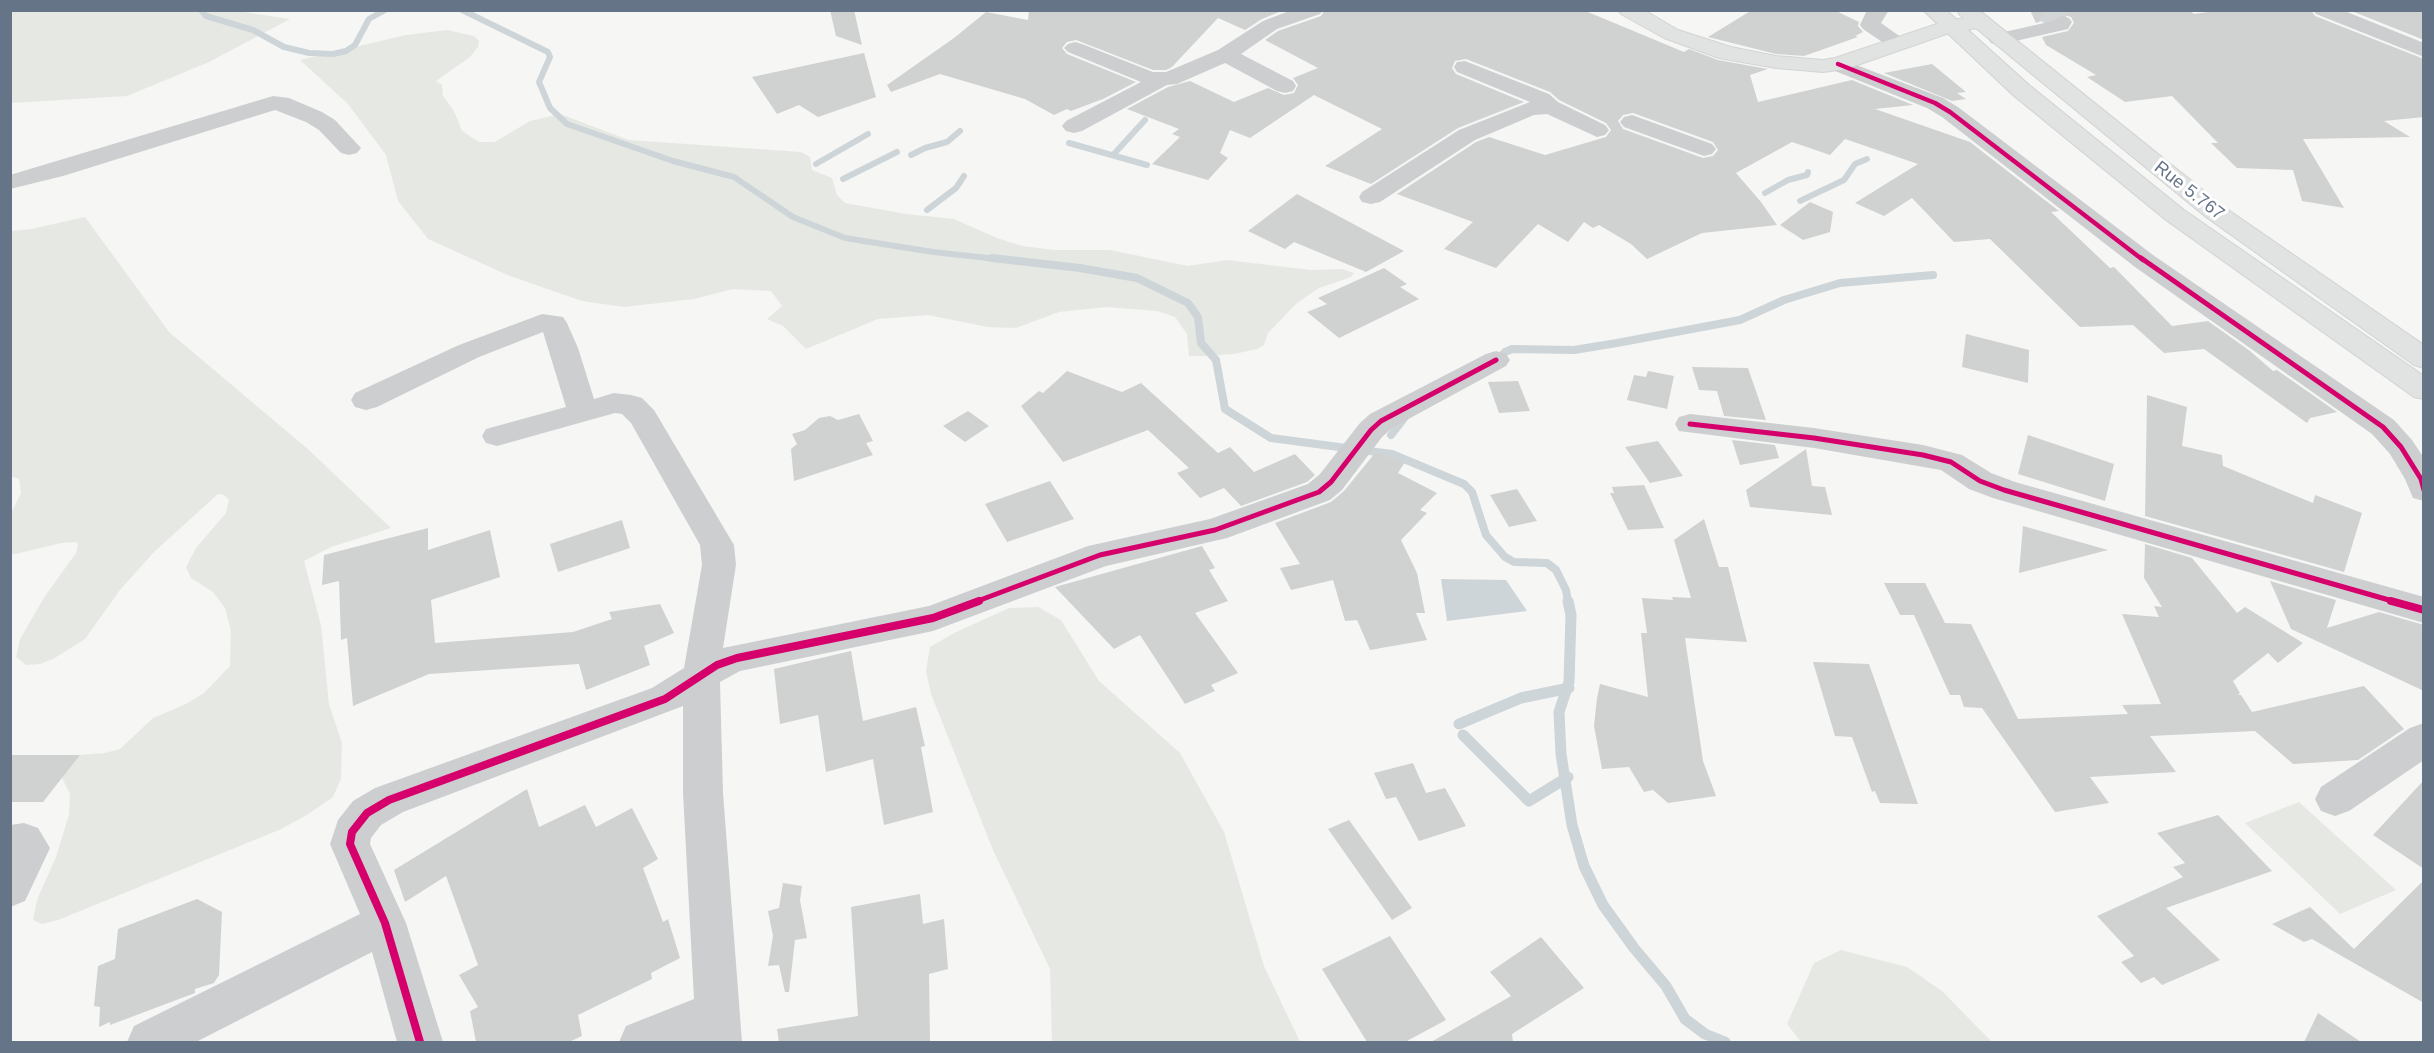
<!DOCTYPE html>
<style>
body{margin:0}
#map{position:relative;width:2434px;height:1053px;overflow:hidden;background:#f6f6f5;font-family:Helvetica,sans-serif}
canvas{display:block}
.frame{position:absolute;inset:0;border:12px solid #657486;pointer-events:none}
</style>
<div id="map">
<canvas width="2434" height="1053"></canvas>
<div class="frame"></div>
</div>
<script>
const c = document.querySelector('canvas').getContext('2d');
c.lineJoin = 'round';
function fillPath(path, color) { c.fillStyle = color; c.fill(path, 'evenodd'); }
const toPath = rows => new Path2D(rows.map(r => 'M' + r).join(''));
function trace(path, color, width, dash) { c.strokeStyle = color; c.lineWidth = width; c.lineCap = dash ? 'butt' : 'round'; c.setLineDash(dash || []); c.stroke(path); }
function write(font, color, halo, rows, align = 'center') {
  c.font = font + ' Helvetica,sans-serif'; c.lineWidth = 6; c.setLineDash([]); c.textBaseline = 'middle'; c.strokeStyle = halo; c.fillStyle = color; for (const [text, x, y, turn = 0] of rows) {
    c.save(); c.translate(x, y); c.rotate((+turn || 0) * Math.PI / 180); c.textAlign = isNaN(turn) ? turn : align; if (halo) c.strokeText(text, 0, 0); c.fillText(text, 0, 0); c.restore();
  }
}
const green = toPath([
 [231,10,290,19,209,62,127,96,11,103,11,11],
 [447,30,474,36,479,41,478,47,470,57,436,81,442,85,443,96,454,111,462,131,479,142,495,142,530,121,560,114,629,140,801,152,810,157,812,170,832,178,837,195,845,203,906,214,954,219,997,238,1022,246,1054,250,1110,250,1188,266,1227,260,1311,270,1342,269,1354,273,1351,277,1319,288,1297,303,1268,333,1264,345,1257,349,1234,354,1203,356,1189,356,1187,334,1175,317,1157,311,1106,307,1059,312,1016,328,988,327,928,315,878,319,806,349,783,326,767,319,782,306,771,291,733,289,694,299,624,307,582,301,510,276,428,239,398,201,386,155,348,104,300,60,406,35],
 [85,217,169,332,309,450,391,528,331,547,304,561,321,625,329,704,342,743,341,779,333,797,307,815,279,830,58,920,42,924,33,920,37,900,56,857,69,815,70,794,62,778,67,765,80,755,105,753,120,749,153,718,184,705,204,693,230,666,231,631,225,608,213,592,191,578,186,567,196,548,226,513,229,500,224,495,218,494,154,552,120,590,85,639,53,659,40,664,26,665,16,657,20,639,45,596,76,553,78,544,75,542,62,543,11,555,10,515,21,493,19,479,10,476,11,231,31,229],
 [1038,607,1061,620,1099,681,1180,753,1224,832,1264,966,1300,1042,1052,1042,1050,969,993,850,931,694,926,671,930,647,954,633,1009,608],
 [2299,802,2396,890,2340,914,2245,823],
 [1841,950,1907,967,1942,991,1992,1042,1801,1042,1787,1024,1814,963]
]);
const water = toPath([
 [1441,579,1506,580,1527,611,1447,621]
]);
const streamFar2 = toPath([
 [201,10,206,16,253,30,284,47,309,53,333,54,346,51,355,45,369,19,385,10],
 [462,10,548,52,550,57,539,82,550,108,567,124,673,161,734,177,793,217,845,238,933,252,1006,260],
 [1069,143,1147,165],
 [911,155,925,148,947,142,960,131],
 [1113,155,1145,120],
 [816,164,868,134],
 [843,179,897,152],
 [1765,193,1788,180,1807,175,1808,172],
 [1800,201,1844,180,1855,164,1867,159],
 [927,210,956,188,964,176]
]);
const streamFar1 = toPath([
 [992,258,1080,268,1137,278,1188,303,1198,317,1201,343,1216,360,1225,409,1271,438,1392,454,1464,484,1472,492,1486,535,1505,557,1514,562,1547,563,1556,570,1566,590,1568,602],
 [1496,363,1505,352,1512,349,1574,350,1617,343,1740,320,1784,300,1840,283,1933,275],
 [1391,435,1405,417]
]);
const stream = toPath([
 [1568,601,1571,615,1569,682,1559,712,1561,754,1572,825,1584,866,1603,905,1634,948,1666,986,1685,1019,1705,1034,1725,1042],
 [1459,724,1521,698,1569,688],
 [1463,735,1529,801,1568,777]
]);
const building = toPath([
 [830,10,854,10,862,45,836,36],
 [1029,10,1284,10,1262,19,1245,30,1218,18,1172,67,1166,70,1153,70,1076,40,1067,42,1062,48,1067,54,1136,82,1103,99,1071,111,1067,109,1054,115,1025,99,940,74,891,92,887,85,954,38,986,12,1028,20],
 [1325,10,1583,10,1684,52,1689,49,1718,60,1768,69,1750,75,1758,102,1852,80,1913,105,1875,109,1970,142,2059,211,2051,212,2110,268,2114,267,2172,326,2208,321,2250,351,2273,371,2277,370,2337,412,2310,418,2307,423,2204,349,2164,353,2133,325,2080,327,1990,239,1954,242,1912,198,1884,216,1855,203,1918,164,1845,139,1830,155,1792,142,1736,173,1761,202,1777,225,1702,233,1647,259,1631,244,1599,225,1593,228,1584,222,1568,242,1538,224,1496,268,1444,249,1473,222,1397,194,1476,142,1489,137,1545,155,1606,137,1611,130,1606,123,1559,100,1550,92,1466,59,1455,61,1452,68,1456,74,1524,102,1458,128,1371,184,1325,166,1382,129,1314,95,1250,138,1230,130,1220,153,1228,158,1208,180,1152,164,1180,137,1172,134,1179,129,1127,109,1168,87,1190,81,1234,102,1268,88,1284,95,1294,93,1298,85,1293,78,1318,68,1265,40,1278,31,1321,16],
 [1633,113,1713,142,1718,150,1713,156,1703,158,1623,129,1618,121,1623,115],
 [1752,10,1834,10,1859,22,1858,26,1863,32,1855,36,1858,37,1804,56,1776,54,1708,37],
 [2030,10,2189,10,2194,14,2222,10,2311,10,2315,16,2424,59,2424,117,2384,121,2410,137,2303,139,2344,208,2302,201,2293,170,2237,168,2211,143,2218,143,2172,96,2125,102,2087,77,2096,75,2046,45,2042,37,2068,31,2074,23,2071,17,2061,14,2036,23],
 [2349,10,2424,10,2424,40],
 [864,53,876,97,818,117,799,105,777,114,752,77],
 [1932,64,1966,92,1957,93,1966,99,1952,101,1884,73],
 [1297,194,1404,251,1366,272,1294,242,1285,249,1248,231],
 [1810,202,1833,212,1830,232,1803,240,1780,225],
 [1384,268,1407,284,1400,287,1419,299,1339,338,1307,312,1327,304,1318,298],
 [1966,334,2029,350,2028,383,1962,367],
 [1692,367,1748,368,1766,420,1724,416,1717,391,1699,390],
 [1067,371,1122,392,1141,383,1218,453,1230,447,1254,472,1295,454,1315,475,1307,482,1241,506,1224,488,1200,498,1177,473,1189,468,1148,430,1063,462,1021,406,1039,391,1043,393],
 [1648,371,1674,376,1667,409,1627,400,1634,375,1646,377],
 [1518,381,1530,411,1499,413,1488,382],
 [2147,395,2187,407,2182,446,2222,455,2223,466,2313,503,2315,495,2362,513,2344,572,2145,516],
 [968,411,989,426,965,442,943,426],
 [859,414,873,441,866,443,873,455,794,481,791,449,797,444,792,434,805,430,819,418,830,416,838,420],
 [2028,435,2114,464,2105,501,2018,474],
 [1732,440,1775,445,1779,458,1740,465],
 [1658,441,1683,476,1650,483,1625,447],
 [1806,449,1812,486,1825,487,1832,515,1750,507,1746,490],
 [1375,453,1405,462,1398,473,1437,493,1420,510,1427,513,1401,540,1417,573,1425,613,1416,613,1427,640,1370,650,1357,620,1345,621,1333,580,1291,590,1280,568,1300,564,1275,523,1331,502,1344,491],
 [1050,481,1074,519,1007,542,985,504],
 [1644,485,1664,528,1628,530,1610,493,1614,493,1612,487],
 [1517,489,1537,521,1509,527,1490,495],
 [1704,519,1719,567,1728,567,1747,642,1685,638,1703,761,1716,796,1668,803,1653,790,1644,792,1629,767,1602,769,1594,726,1597,698,1600,684,1648,697,1641,633,1647,633,1642,598,1673,600,1672,597,1691,598,1674,540],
 [622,520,630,548,558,572,550,544],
 [2023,526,2108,550,2019,573],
 [428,528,428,550,490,530,500,577,431,600,435,643,573,632,612,619,609,612,660,604,674,633,644,646,650,665,586,690,579,664,429,674,353,706,347,638,341,640,339,581,322,585,324,555],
 [2145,544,2192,558,2237,613,2245,607,2303,643,2278,663,2268,653,2233,681,2240,693,2238,695,2241,695,2252,712,2364,686,2404,729,2358,760,2293,764,2255,731,2150,736,2176,772,2090,777,2109,803,2055,812,1982,708,1964,707,1960,695,1950,695,1914,615,1900,615,1884,583,1925,583,1945,623,1971,624,2018,719,2128,714,2122,705,2161,704,2122,614,2159,617,2154,606,2162,607,2144,578],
 [1202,546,1215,568,1209,570,1228,601,1195,613,1238,673,1211,685,1215,691,1185,704,1140,635,1114,649,1055,587],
 [2270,581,2336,600,2327,628,2379,612,2424,625,2424,691,2291,629],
 [851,651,863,721,916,707,925,746,921,747,933,812,884,825,873,759,826,772,818,715,780,724,774,669],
 [1813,662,1869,664,1918,804,1880,803,1875,791,1872,792,1852,737,1835,736],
 [10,755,80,755,43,802,10,802],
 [1413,763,1426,793,1445,788,1466,826,1419,841,1396,797,1386,799,1374,773],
 [2424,780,2424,869,2373,835],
 [527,789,539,827,585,805,596,827,632,808,658,859,643,868,663,922,668,919,680,958,651,973,652,979,578,1015,582,1036,569,1042,476,1042,470,1011,478,1007,459,975,478,965,446,876,405,902,394,870],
 [2218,815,2272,871,2166,908,2220,960,2162,985,2154,977,2141,983,2121,962,2134,956,2097,916,2183,877,2173,867,2185,863,2157,833],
 [1349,820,1412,908,1392,920,1328,829],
 [2424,880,2424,1003,2312,939,2304,942,2272,924,2310,907,2354,949],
 [783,883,802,886,800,900,807,938,795,940,789,992,785,992,779,965,768,966,773,936,768,911,779,908],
 [920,894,923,924,944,919,948,969,929,974,930,1042,779,1042,777,1029,858,1016,851,907],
 [197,899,222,912,219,975,214,983,195,989,195,993,110,1025,110,1022,99,1027,100,1007,94,1006,98,966,115,959,118,929],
 [1390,936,1446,1020,1405,1042,1367,1042,1322,969],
 [1541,937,1584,988,1512,1034,1513,1042,1431,1042,1511,996,1490,972],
 [2318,1013,2361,1042,2304,1042]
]);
const minorTunnel = toPath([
 [2046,10,2062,22]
]);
const minor = toPath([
 [1292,10,1323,10,1320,14,1277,29,1241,54,1293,81,1296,86,1293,91,1285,93,1277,91,1225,63,1177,84,1167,85,1082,131,1074,133,1066,131,1062,126,1066,121,1141,82,1068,52,1064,48,1068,44,1075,42,1082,44,1153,72,1166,72,1218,50,1263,21,1292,10],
 [1867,10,1889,10,1881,23,1905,40,1909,44,1905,48,1898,50,1891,48,1863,29,1860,25,1867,10],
 [2313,10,2342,10,2424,43,2424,57,2316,14,2313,10],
 [2062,16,2069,18,2072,22,2068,29,1998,45,1991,43,1988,39,1991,35,2053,21,2062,16],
 [1838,58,1943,98,1958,107,2153,255,2394,420,2412,440,2424,458,2424,501,2413,498,2405,479,2390,454,2372,434,2135,267,1942,117,1927,108,1830,69,1827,64,1830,59,1838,58],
 [1465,61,1549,94,1558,102,1605,125,1609,130,1605,135,1597,137,1547,114,1534,115,1475,140,1380,202,1371,204,1362,202,1359,197,1362,192,1459,130,1530,102,1457,72,1454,67,1457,62,1465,61],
 [273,96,289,98,322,112,335,120,361,148,357,153,349,155,341,153,319,130,306,122,275,110,63,176,10,189,10,175,273,96],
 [1632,115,1712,144,1716,149,1712,154,1704,156,1624,127,1620,122,1624,117,1632,115],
 [542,314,563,317,567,323,578,348,594,399,614,393,631,395,642,398,654,410,734,545,736,565,723,648,929,606,1088,546,1210,519,1308,484,1320,474,1360,423,1370,414,1486,354,1496,351,1506,354,1510,360,1506,366,1392,428,1382,437,1342,490,1330,500,1227,538,1106,566,933,631,740,671,720,682,723,793,742,1042,619,1042,626,1026,694,999,683,793,683,706,403,812,381,825,371,838,370,844,406,923,443,1042,397,1042,372,952,196,1042,127,1042,134,1026,360,914,330,844,338,820,353,801,375,788,652,688,684,668,702,565,700,545,631,423,622,414,615,413,497,446,486,443,482,436,486,429,566,407,543,332,479,357,377,407,366,410,355,407,351,400,355,393,459,345,542,314],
 [1690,414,1814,428,1923,445,1962,455,1991,473,2015,482,2424,597,2424,623,1993,498,1969,489,1941,470,1814,448,1679,431,1675,424,1679,417,1690,414],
 [2424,723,2424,760,2349,811,2335,816,2321,811,2315,799,2321,787,2410,728,2424,723],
 [24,823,38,828,50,848,25,901,10,907,10,825,24,823]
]);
const major = toPath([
 [1618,10,1644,10,1678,30,1731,47,1776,56,1823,60,1835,58,1949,20,1978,17,1985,19,1988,23,1985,27,1952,32,1846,69,1823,72,1776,68,1719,58,1664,38,1621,14,1618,10]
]);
const highway = toPath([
 [1923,10,1946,10,2029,85,2184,210,2424,376,2424,399,2414,397,2166,220,2013,95,1923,10],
 [1957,10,1979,10,2224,207,2424,345,2424,368,2414,365,2206,217,1960,15,1957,10]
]);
const cyclewayFar2 = toPath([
 [1838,64,1935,103,1950,112,2143,260]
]);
const cyclewayFar1 = toPath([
 [2141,258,2383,427,2401,447,2421,479,2424,490],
 [1690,424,1814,438,1923,455,1951,462,1980,481,2004,490,2396,602],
 [975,602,1100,555,1215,530,1319,492,1331,482,1371,430,1381,421,1496,360]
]);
const cycleway = toPath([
 [2391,601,2424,610],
 [420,1042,385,923,350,844,352,832,367,813,389,800,665,699,717,665,737,658,933,618,979,601]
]);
const farStreetnames = [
 ["Rue 5.767",2189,191,38]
];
fillPath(green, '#e6e9e3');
fillPath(water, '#cdd5d8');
trace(streamFar2, '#cdd5d8', 6);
trace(streamFar1, '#cdd5d8', 8);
trace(stream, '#cdd5d8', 11);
fillPath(building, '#d0d1d1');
trace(minorTunnel, '#d2d6d9', 23, [23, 11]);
trace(major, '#d3d4d4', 2);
trace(highway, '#d1d2d3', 2);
fillPath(minor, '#cdced0');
fillPath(major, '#e1e2e2');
fillPath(highway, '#e1e2e2');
trace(cyclewayFar2, '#d6006c', 4.5);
trace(cyclewayFar1, '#d6006c', 5);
trace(cycleway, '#d6006c', 8);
write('18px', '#657486', '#fff', farStreetnames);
</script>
